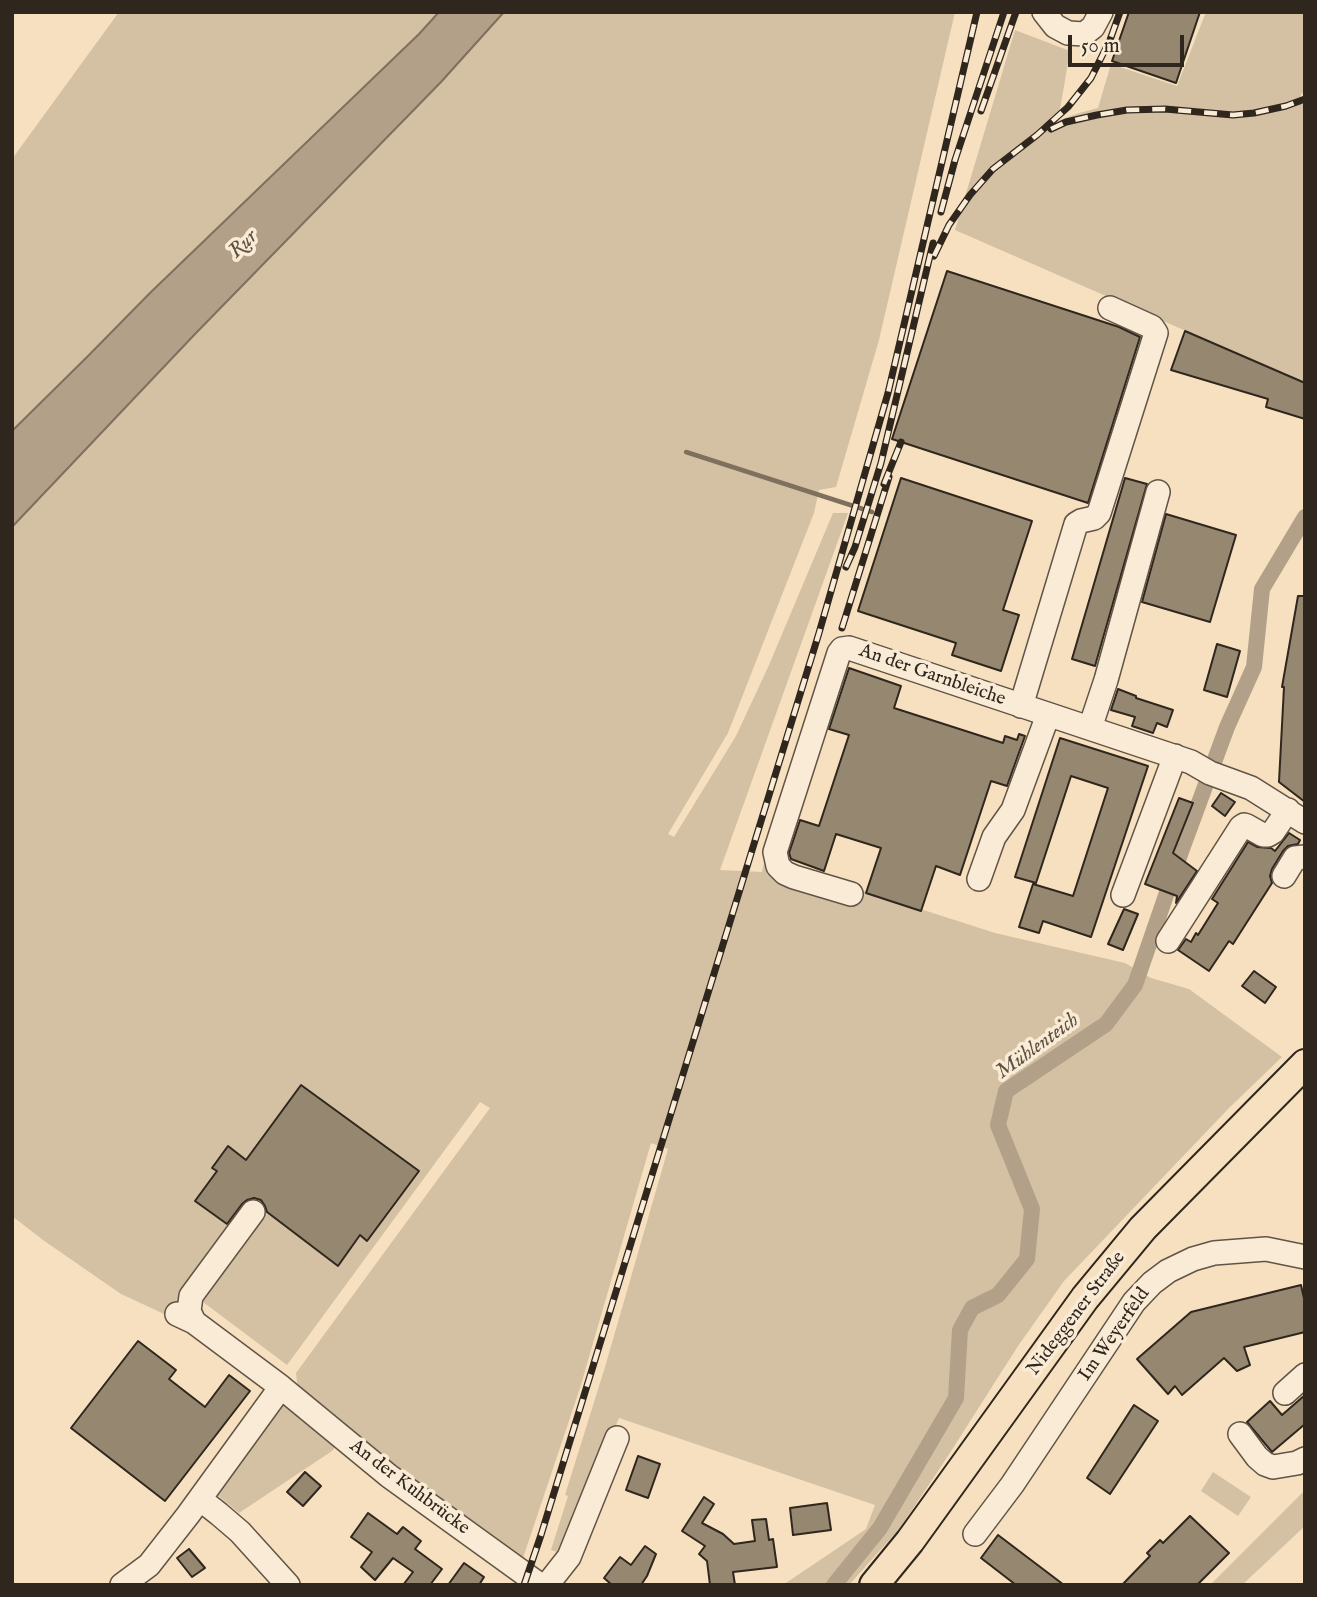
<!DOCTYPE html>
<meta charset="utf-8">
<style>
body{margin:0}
#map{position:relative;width:1317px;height:1597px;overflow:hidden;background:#f6e0bf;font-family:"IM FELL English",serif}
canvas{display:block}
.frame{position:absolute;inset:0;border:14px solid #2f261d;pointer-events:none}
.scale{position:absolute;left:1068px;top:35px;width:116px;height:32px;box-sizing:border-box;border:4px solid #2f261d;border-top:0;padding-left:9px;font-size:21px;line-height:24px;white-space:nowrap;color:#2f261d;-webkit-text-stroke:5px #f9ebd5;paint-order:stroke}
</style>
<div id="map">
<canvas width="1317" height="1597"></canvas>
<div class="frame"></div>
<div class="scale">50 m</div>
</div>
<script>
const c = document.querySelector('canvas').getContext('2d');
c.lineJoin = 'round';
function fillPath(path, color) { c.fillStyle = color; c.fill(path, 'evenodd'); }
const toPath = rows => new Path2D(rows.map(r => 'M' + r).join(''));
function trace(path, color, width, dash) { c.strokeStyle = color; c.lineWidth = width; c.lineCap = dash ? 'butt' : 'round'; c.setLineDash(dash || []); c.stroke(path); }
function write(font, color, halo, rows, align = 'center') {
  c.font = font + ' "IM FELL English",serif'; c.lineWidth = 7; c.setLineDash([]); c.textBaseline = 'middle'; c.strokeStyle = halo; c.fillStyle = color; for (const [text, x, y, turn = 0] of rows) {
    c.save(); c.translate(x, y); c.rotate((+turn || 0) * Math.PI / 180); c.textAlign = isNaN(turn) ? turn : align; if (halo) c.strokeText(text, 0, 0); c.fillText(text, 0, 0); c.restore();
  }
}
const green = toPath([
 [119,12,439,12,419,34,151,292,87,357,12,430,12,159],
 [504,12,955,12,879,340,836,487,819,490,814,513,728,733,668,834,674,837,736,736,769,665,833,513,848,513,720,870,762,872,765,859,995,933,1125,963,1151,978,1189,989,1282,1057,1229,1108,1064,1281,1018,1346,946,1459,900,1528,849,1585,783,1585,866,1529,875,1505,619,1418,563,1554,551,1550,568,1496,565,1495,605,1367,668,1149,651,1143,580,1388,521,1564,394,1469,298,1390,296,1373,490,1108,480,1102,287,1365,187,1290,175,1319,121,1294,43,1240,12,1216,12,527,196,333,441,82],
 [1206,12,1305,12,1305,92,1301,94,1299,103,1305,105,1305,383,955,230,1015,30,1070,51,1058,121,1076,114,1098,108,1111,64,1177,86],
 [281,1403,292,1406,339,1443,332,1451,239,1513,214,1492],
 [1213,1472,1251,1497,1238,1516,1201,1491],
 [1305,1490,1305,1526,1242,1585,1210,1585]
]);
const water = toPath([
 [439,12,504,12,441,82,196,333,12,527,12,431,87,357,151,292,419,34,439,12]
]);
const stream = toPath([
 [686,452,872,512]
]);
const canal = toPath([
 [834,1585,880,1528,956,1398,960,1330,972,1308,998,1295,1027,1259,1032,1209,998,1125,1006,1091,1106,1024,1135,985,1182,849,1227,727,1254,667,1262,589,1305,517]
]);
const building = toPath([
 [1129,12,1200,12,1176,83,1112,61,1129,12],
 [947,271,1119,327,1140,337,1088,503,892,439,947,271],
 [1185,331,1305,383,1305,419,1266,407,1268,399,1171,370,1185,331],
 [901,478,1032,521,1003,610,1019,615,1001,671,952,655,956,643,858,611,901,478],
 [1125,478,1147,484,1095,666,1072,659,1125,478],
 [1166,514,1236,535,1210,622,1142,602,1166,514],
 [1298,596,1305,596,1305,802,1279,782,1284,687,1282,687,1298,596],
 [1217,644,1240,651,1227,697,1204,690,1217,644],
 [849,668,901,686,894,708,1003,743,1005,736,1017,740,1019,734,1025,736,1007,786,991,781,960,875,936,866,921,911,866,893,881,848,836,834,824,871,791,859,789,853,800,820,819,826,849,735,829,729,849,668],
 [1118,689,1136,696,1136,698,1173,710,1167,727,1157,723,1153,733,1132,726,1135,717,1111,710,1118,689],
 [1060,738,1148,766,1091,937,1043,921,1039,933,1019,927,1033,884,1073,896,1108,788,1071,776,1036,883,1015,877,1060,738],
 [1221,793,1235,802,1225,816,1212,806,1221,793],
 [1179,798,1193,803,1173,853,1197,871,1176,903,1177,896,1145,884,1179,798],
 [1289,833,1300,840,1298,844,1288,846,1283,851,1272,869,1270,876,1272,883,1233,944,1229,941,1209,971,1178,950,1186,939,1191,942,1196,933,1198,935,1218,903,1212,899,1248,842,1257,847,1271,848,1275,851,1289,833],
 [1124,909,1138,914,1123,950,1108,944,1124,909],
 [1254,971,1276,987,1265,1003,1242,986,1254,971],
 [301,1085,419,1171,367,1241,360,1235,338,1266,267,1212,265,1206,261,1200,254,1198,247,1200,242,1204,227,1224,195,1201,217,1171,212,1168,228,1146,246,1160,301,1085],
 [1301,1285,1305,1303,1305,1332,1244,1347,1250,1365,1237,1371,1224,1358,1182,1395,1175,1386,1168,1394,1137,1359,1191,1312,1301,1285],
 [138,1341,176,1370,169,1379,205,1407,229,1375,250,1391,165,1501,71,1428,138,1341],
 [1305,1395,1305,1424,1272,1452,1247,1422,1270,1401,1282,1415,1305,1395],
 [1134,1405,1158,1421,1110,1494,1087,1478,1134,1405],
 [638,1456,660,1464,648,1498,626,1490,638,1456],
 [305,1472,321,1486,303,1506,287,1492,305,1472],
 [704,1497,714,1504,702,1523,723,1534,734,1544,755,1541,752,1520,766,1519,769,1540,773,1539,777,1567,733,1572,735,1585,710,1585,707,1561,699,1554,705,1546,682,1531,704,1497],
 [827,1503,831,1530,793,1535,790,1508,827,1503],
 [368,1513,397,1534,403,1527,421,1541,415,1549,442,1569,430,1585,403,1585,413,1572,393,1558,375,1580,361,1567,372,1552,351,1537,368,1513],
 [1190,1516,1229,1553,1197,1585,1122,1585,1150,1556,1147,1553,1160,1540,1163,1543,1190,1516],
 [998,1535,1064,1585,1016,1585,981,1558,998,1535],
 [645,1546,656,1554,647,1576,641,1585,612,1585,604,1578,620,1557,631,1565,645,1546],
 [189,1549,205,1568,192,1577,177,1558,189,1549],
 [464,1563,484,1577,479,1585,448,1585,464,1563]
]);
const minor = toPath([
 [1044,12,1055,26,1068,33,1084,34,1093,27,1101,12],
 [1021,706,1076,524,1081,521,1094,518,1099,513,1156,333,1152,327,1110,308],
 [1090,728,1106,680,1158,492],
 [1284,876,1295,858,1305,857],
 [979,879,994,837,1013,810,1048,715],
 [851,894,794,877,785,873,778,866,775,852,839,653,842,649,849,648,1191,762,1210,773,1251,788,1305,822],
 [1123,895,1175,756],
 [1168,941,1241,827,1244,825,1247,826,1263,835,1268,835,1273,832,1288,810],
 [177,1314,194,1322,281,1387,389,1476,540,1585],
 [194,1322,189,1311,191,1296,253,1212],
 [1285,1393,1305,1375],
 [1240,1434,1257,1457,1265,1464,1273,1467,1297,1463,1305,1459],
 [200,1499,219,1514,240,1532,288,1585],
 [975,1534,1012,1485,1134,1302,1152,1283,1168,1271,1193,1259,1214,1253,1266,1249,1305,1257],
 [122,1585,149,1565,188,1515,281,1387],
 [547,1585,569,1557,617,1438]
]);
const major = toPath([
 [874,1585,910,1541,1085,1298,1143,1228,1305,1064]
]);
const rail = toPath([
 [981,111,1016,12],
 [1051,129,1066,122,1097,115,1127,110,1165,109,1233,115,1254,113,1286,106,1305,99],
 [941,212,955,160,1004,12],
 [934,256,949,225,970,195,993,169,1037,135,1068,107,1091,78,1110,40,1120,12],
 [884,484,901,442],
 [846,567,855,547,881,463,933,243],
 [842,628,889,477],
 [524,1585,541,1535,819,633,888,393,977,12]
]);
const streetNames = [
 ["An der Garnbleiche",932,676,19],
 ["Nideggener Straße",1077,1314,-53],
 ["Im Weyerfeld",1115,1335,-55],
 ["An der Kuhbrücke",409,1488,37]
];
const waterNames = [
 ["Rur",244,245,-44],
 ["Mühlenteich",1038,1047,-36]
];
fillPath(green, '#d4c0a3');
fillPath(water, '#b2a188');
trace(water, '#7e705d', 2);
trace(stream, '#7e705d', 4.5);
trace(canal, '#b2a188', 16);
fillPath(building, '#968771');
trace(building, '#2f261d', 2);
trace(minor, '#615446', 26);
trace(major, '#2f261d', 32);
trace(minor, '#f9ebd5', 23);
trace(major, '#f6e0bf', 28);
trace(rail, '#2f261d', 7);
trace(rail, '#f9ebd5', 4.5, [13]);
write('19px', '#2f261d', '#f9ebd5', streetNames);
write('italic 21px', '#5d5142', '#f9ebd5', waterNames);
</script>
